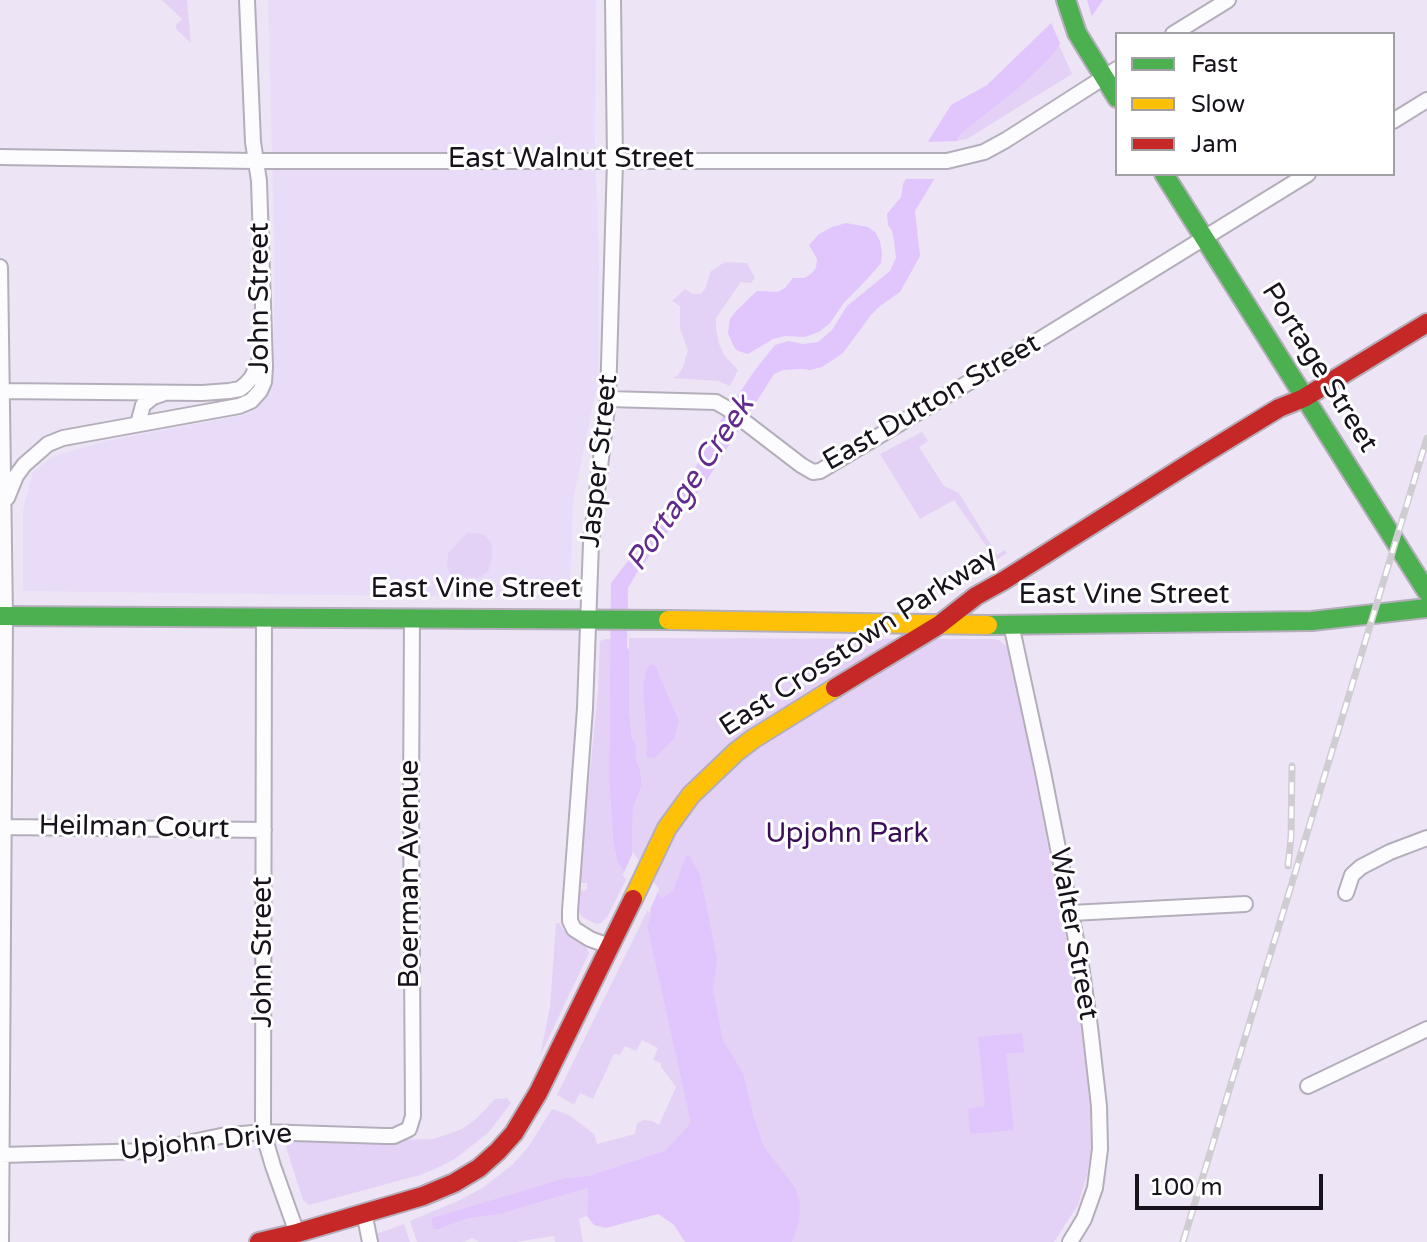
<!DOCTYPE html>
<style>
body{margin:0}
#map{position:relative;width:1427px;height:1242px;overflow:hidden;background:#ede5f6;font-family:"Varela Round",sans-serif}
canvas{display:block}
.legend{position:absolute;left:1115px;top:32px;width:280px;height:144px;box-sizing:border-box;background:#fff;border:2px solid #a3a0a5;margin:0;padding:10px 14px;list-style:none;font-size:24px;color:#18121d}
.legend li{display:flex;align-items:center;gap:16px;height:40px}
.legend b{width:40px;border:2px solid #a3a0a5}
.scale{position:absolute;left:1135px;top:1174px;width:188px;height:36px;box-sizing:border-box;border:4px solid #18121d;border-top:0;padding-left:10px;font-size:24px;line-height:28px;white-space:nowrap;color:#18121d;-webkit-text-stroke:6px #fff;paint-order:stroke}
</style>
<div id="map">
<canvas width="1427" height="1242"></canvas>
<ul class="legend">
<li><b style="height:10px;background:#4caf50"></b>Fast</li>
<li><b style="height:10px;background:#ffc107"></b>Slow</li>
<li><b style="height:10px;background:#c62828"></b>Jam</li>
</ul>
<div class="scale">100 m</div>
</div>
<script>
const c = document.querySelector('canvas').getContext('2d');
c.lineJoin = 'round';
function fillPath(path, color) { c.fillStyle = color; c.fill(path, 'evenodd'); }
const toPath = rows => new Path2D(rows.map(r => 'M' + r).join(''));
function trace(path, color, width, dash) { c.strokeStyle = color; c.lineWidth = width; c.lineCap = dash ? 'butt' : 'round'; c.setLineDash(dash || []); c.stroke(path); }
function write(font, color, halo, rows, align = 'center') {
  c.font = font + ' "Varela Round",sans-serif'; c.lineWidth = 6; c.setLineDash([]); c.textBaseline = 'middle'; c.strokeStyle = halo; c.fillStyle = color; for (const [text, x, y, turn = 0] of rows) {
    c.save(); c.translate(x, y); c.rotate((+turn || 0) * Math.PI / 180); c.textAlign = isNaN(turn) ? turn : align; if (halo) c.strokeText(text, 0, 0); c.fillText(text, 0, 0); c.restore();
  }
}
const built = toPath([
 [268,0,596,0,595,144,599,265,598,381,573,501,570,598,23,591,23,510,33,472,54,456,105,441,239,416,256,409,273,370,275,269]
]);
const green = toPath([
 [162,0,187,0,191,43,176,29,176,25,182,19],
 [1059,45,1072,74,967,139,958,141,962,133,1019,88,1052,56],
 [725,262,747,263,755,278,751,283,741,282,716,318,716,329,719,344,724,355,738,370,730,386,718,381,673,378,678,375,683,367,688,350,680,329,680,306,672,301,685,289,693,294,701,294,705,289,711,271],
 [922,432,928,441,919,447,944,486,959,493,997,555,1005,550,1007,553,996,560,954,500,920,519,880,454],
 [467,533,476,533,485,535,492,544,492,557,488,572,478,578,456,576,450,574,447,567,448,553],
 [629,638,994,639,999,640,1008,648,1011,655,1079,1005,1090,1108,1091,1151,1087,1175,1078,1205,1054,1242,760,1242,663,899,632,854,633,808,642,785,640,770,636,760,636,746,632,737,629,710],
 [605,639,611,639,609,778,613,840,617,861,625,871,623,875,626,880,607,917,601,923,596,924,582,917,579,913,578,891,587,890,587,883,579,883,598,691,600,641],
 [647,911,651,912,651,915,647,926,692,1123,666,1150,588,1176,565,1178,431,1218,439,1229,466,1219,500,1214,588,1188,587,1216,579,1219,583,1242,555,1242,554,1236,515,1242,480,1242,472,1238,463,1242,417,1242,410,1221,460,1200,484,1187,513,1164,529,1146,552,1109,569,1115,594,1134,597,1144,635,1134,637,1123,644,1120,652,1121,659,1125,676,1087,661,1067,661,1063,653,1060,658,1048,642,1040,636,1051,625,1046,620,1055,614,1054,593,1099,580,1093,575,1103,573,1104,557,1095],
 [556,923,559,923,565,932,585,946,589,953,540,1056,550,1007],
 [507,1098,511,1103,489,1132,455,1159,437,1168,420,1175,309,1205,303,1200,286,1147,288,1142,434,1139,462,1129,477,1118,495,1099],
 [404,1224,410,1242,377,1242,376,1234]
]);
const water = toPath([
 [1070,0,1103,0,1092,16,1059,45,1052,56,1019,88,962,133,915,211,920,256,900,292,880,306,871,315,843,353,822,367,810,370,802,369,783,370,774,374,707,480,638,571,628,588,627,647,629,650,629,710,632,737,636,745,636,760,640,770,642,785,633,808,632,854,662,898,673,891,686,856,689,855,700,875,717,959,713,990,723,1041,743,1073,753,1114,764,1147,796,1189,800,1204,799,1221,792,1242,685,1242,674,1225,658,1214,606,1228,594,1225,587,1216,588,1188,500,1214,466,1219,439,1229,434,1229,431,1218,565,1178,588,1176,666,1150,691,1123,647,926,651,915,651,912,617,861,613,840,609,778,611,583,650,532,664,517,692,474,721,420,755,370,775,345,789,341,803,344,818,342,832,330,847,306,890,271,896,258,894,240,892,231,888,225,887,214,901,197,903,184,927,143,951,105,987,85,1050,24],
 [846,223,868,227,875,232,880,241,882,253,881,263,870,276,843,304,830,323,819,332,805,337,785,336,773,339,748,354,738,351,734,347,728,333,730,319,736,311,757,291,778,292,785,288,793,278,804,278,811,274,816,268,817,259,809,245,819,234,832,227],
 [650,664,657,667,658,673,679,721,674,739,654,758,646,757,647,744,643,687,646,670],
 [1022,1033,1024,1052,1006,1054,1014,1130,970,1134,968,1109,985,1106,978,1037]
]);
const pier = toPath([
 [1069,0,1087,0,1092,17,1062,48,1050,20],
 [958,141,937,179,905,179,926,142],
 [633,852,659,889,649,913,623,875]
]);
const street = toPath([
 [1173,34,1228,0],
 [1393,121,1427,100],
 [0,157,255,161,947,161,984,152,1006,140,1117,69],
 [0,267,5,616,1,1242],
 [0,391,202,393,229,391,240,389,246,384,252,377,261,357],
 [608,399,716,402,728,409,801,465,813,472,820,471,1008,359,1308,174],
 [138,424,143,405,153,397,162,394],
 [7,498,16,476,24,465,48,444,63,438,239,406,251,401,260,391,264,382,265,367,259,181,253,142,247,0],
 [264,617,263,1132,273,1166,297,1233],
 [1011,624,1043,772,1081,965,1090,1027,1099,1106,1100,1149,1095,1188,1084,1219,1070,1242],
 [3,827,264,830],
 [1346,893,1352,875,1361,867,1390,852,1427,838],
 [1071,913,1245,904],
 [609,946,590,939,574,929,570,921,570,911,585,708,591,543,608,399,615,161,613,0],
 [1308,1086,1427,1029],
 [1,1155,149,1151,221,1136,263,1132,385,1136,394,1136,409,1129,413,1116,411,805,412,618],
 [364,1212,370,1242]
]);
const fast = toPath([
 [1066,0,1077,33,1117,98],
 [1164,174,1427,592],
 [0,616,668,620],
 [988,625,1312,621,1427,608]
]);
const slow = toPath([
 [668,620,988,625],
 [633,899,667,828,691,795,736,752,753,739,835,688]
]);
const jam = toPath([
 [835,688,939,625,976,596,1003,581,1196,459,1279,408,1304,398,1427,323],
 [259,1242,297,1233,423,1196,454,1183,479,1168,498,1151,514,1133,538,1093,633,899]
]);
const rail = toPath([
 [1288,866,1291,837,1292,766],
 [1183,1242,1427,438]
]);
const streetNames = [
 ["East Walnut Street",571,160],
 ["John Street",261,298,-90],
 ["Portage Street",1319,368,58],
 ["East Dutton Street",932,403,-30],
 ["Jasper Street",600,461,-84],
 ["East Vine Street",476,590],
 ["East Vine Street",1124,596],
 ["East Crosstown Parkway",859,642,-33],
 ["Heilman Court",134,828,1],
 ["Boerman Avenue",411,874,-90],
 ["Walter Street",1073,934,80],
 ["John Street",264,952,-90],
 ["Upjohn Drive",206,1143,-6]
];
const parkNames = [
 ["Upjohn Park",847,835]
];
const waterNames = [
 ["Portage Creek",691,484,-56]
];
fillPath(built, '#e9dcf8');
fillPath(green, '#e3d2f5');
fillPath(water, '#e0c6fc');
fillPath(pier, '#ede5f6');
trace(street, '#b4aebb', 18);
trace(fast, '#b4aebb', 22);
trace(slow, '#b4aebb', 22);
trace(jam, '#b4aebb', 22);
trace(street, '#fcfbfe', 14);
trace(fast, '#4caf50', 18);
trace(slow, '#ffc107', 18);
trace(jam, '#c62828', 18);
trace(rail, '#cfcdd1', 7);
trace(rail, '#fff', 4, [12]);
write('28px', '#18121d', '#fff', streetNames);
write('28px', '#3b0e5a', '#fff', parkNames);
write('italic 30px', '#622a8d', '#fff', waterNames);
</script>
